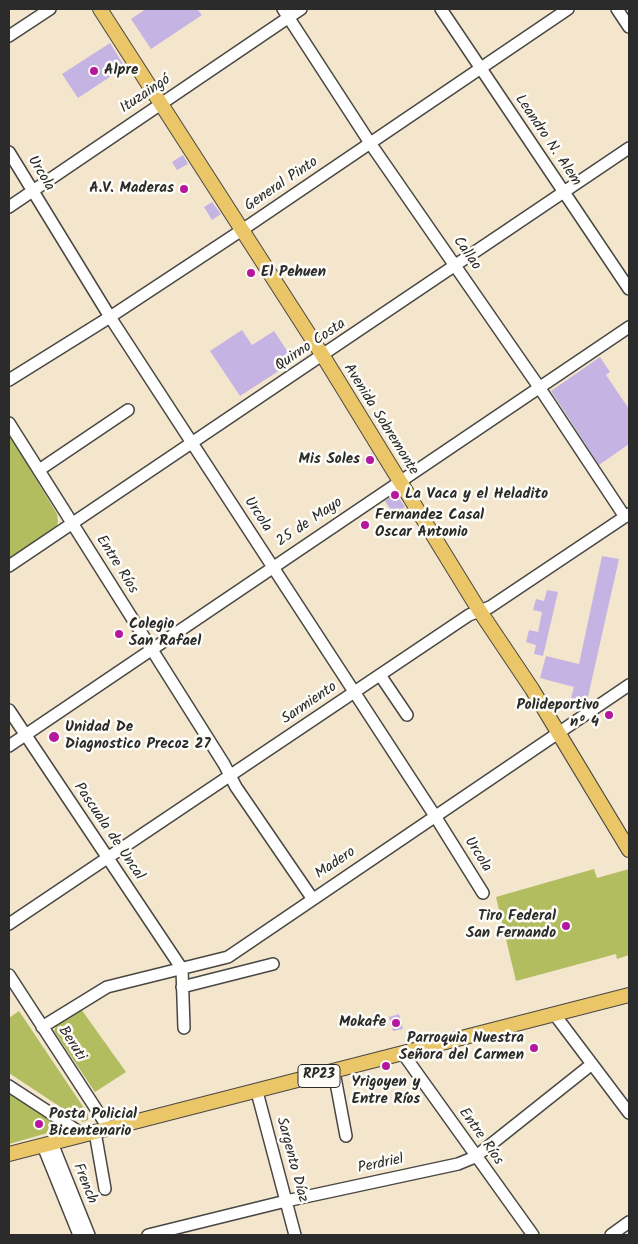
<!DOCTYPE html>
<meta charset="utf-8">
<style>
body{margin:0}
#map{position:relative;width:638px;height:1244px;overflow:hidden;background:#f3e6cd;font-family:Kalam,sans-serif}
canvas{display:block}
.frame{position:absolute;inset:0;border:10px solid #2b2b2b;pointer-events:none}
</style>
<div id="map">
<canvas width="638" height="1244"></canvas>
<div class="frame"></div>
</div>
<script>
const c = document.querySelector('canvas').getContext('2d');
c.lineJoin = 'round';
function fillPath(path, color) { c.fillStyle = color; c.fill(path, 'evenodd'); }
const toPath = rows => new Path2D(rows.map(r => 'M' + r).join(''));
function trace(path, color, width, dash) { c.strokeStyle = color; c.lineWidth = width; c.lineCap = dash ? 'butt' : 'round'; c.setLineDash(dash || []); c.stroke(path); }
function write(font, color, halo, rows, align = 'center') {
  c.font = font + ' Kalam,sans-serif'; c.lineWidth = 5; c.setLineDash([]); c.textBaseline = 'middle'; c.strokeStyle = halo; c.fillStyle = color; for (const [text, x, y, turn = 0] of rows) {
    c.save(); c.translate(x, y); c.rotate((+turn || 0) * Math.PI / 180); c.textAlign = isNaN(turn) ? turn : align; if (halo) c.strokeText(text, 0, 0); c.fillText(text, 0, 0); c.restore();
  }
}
const green = toPath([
 [9,434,57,514,58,522,55,530,9,561],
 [594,869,597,878,629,869,629,955,617,959,616,954,516,981,496,897],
 [81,1009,126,1072,95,1092,54,1031,56,1026],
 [19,1011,88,1114,88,1120,83,1122,9,1073,9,1018],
 [9,1092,57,1124,58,1130,9,1144]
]);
const building = toPath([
 [146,9,197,9,202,15,151,49,131,19],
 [110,43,125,67,78,98,62,74],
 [183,155,188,164,177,170,172,162],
 [212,202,221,214,212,220,204,207],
 [242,330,252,345,274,331,294,361,240,396,210,351],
 [600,357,610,372,606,375,629,409,629,444,599,465,551,391],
 [372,453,377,460,368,466,363,459],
 [396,493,405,507,394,515,385,501],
 [602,556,619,559,587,701,571,698,574,687,540,678,546,656,579,664],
 [547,590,558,592,543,656,534,654,536,645,526,642,529,630,538,632,542,612,533,610,536,599,544,601],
 [399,1014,403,1029,393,1031,389,1017]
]);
const minor = toPath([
 [283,9,370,143,539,387,625,517],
 [441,9,629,289],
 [617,9,629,27],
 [9,36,50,9],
 [9,152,110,317,435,816,483,893],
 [9,207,301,9],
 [9,380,110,317,242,230,568,9],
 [9,423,224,764,236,787,312,898],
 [39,470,128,410],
 [9,566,629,148],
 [380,675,407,715],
 [9,710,182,969,184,1028],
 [9,746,629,327],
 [9,924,469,615,490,607,629,514],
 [9,975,109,1129],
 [182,987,273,964],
 [555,1015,629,1113],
 [42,1027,107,987,228,957,629,685],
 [404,1055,533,1235],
 [334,1072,346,1136],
 [9,1086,84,1135],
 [257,1092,295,1235],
 [95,1132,105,1189],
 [52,1143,89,1235],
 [43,1146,79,1235],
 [148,1235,286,1201,458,1164,475,1157,592,1064],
 [611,1235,629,1222]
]);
const major = toPath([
 [100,9,323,356,479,610,532,689,629,850],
 [9,1154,629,995]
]);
const markers = [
 [94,71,5,"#b5179e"],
 [184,189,5,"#b5179e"],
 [251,273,5,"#b5179e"],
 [370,460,5,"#b5179e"],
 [395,495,5,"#b5179e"],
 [365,525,5,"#b5179e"],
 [119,634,5,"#b5179e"],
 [609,715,5,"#b5179e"],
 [54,737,6,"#b5179e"],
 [566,926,5,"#b5179e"],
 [396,1023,5,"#b5179e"],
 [534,1048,5,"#b5179e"],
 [386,1066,5,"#b5179e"],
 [39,1124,5,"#b5179e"]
];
const shields = [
 [319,1076,42]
];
const shieldNames = [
 ["RP23",319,1076]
];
const poiNames = [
 ["Alpre",104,71],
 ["A.V. Maderas",174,189,"right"],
 ["El Pehuen",261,273],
 ["Mis Soles",360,460,"right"],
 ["La Vaca y el Heladito",405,495],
 ["Fernandez Casal",375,516],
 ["Oscar Antonio",375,533],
 ["Colegio",129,625],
 ["San Rafael",129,642],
 ["Polideportivo",599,706,"right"],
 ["nº 4",599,723,"right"],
 ["Unidad De",65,728],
 ["Diagnostico Precoz 27",65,745],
 ["Tiro Federal",556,917,"right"],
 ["San Fernando",556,934,"right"],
 ["Mokafe",386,1023,"right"],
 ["Parroquia Nuestra",524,1039,"right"],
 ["Señora del Carmen",524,1056,"right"],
 ["Yrigoyen y",386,1083,"center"],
 ["Entre Ríos",386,1100,"center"],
 ["Posta Policial",49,1115],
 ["Bicentenario",49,1132]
];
const streetNames = [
 ["Ituzaingó",146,95,-34],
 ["Leandro N. Alem",547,141,56],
 ["Urcola",40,174,59],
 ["General Pinto",282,185,-34],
 ["Callao",466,254,55],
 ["Quirno Costa",311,346,-34],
 ["Avenida Sobremonte",380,420,58],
 ["Urcola",257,515,57],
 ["25 de Mayo",310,523,-34],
 ["Entre Ríos",116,565,58],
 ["Sarmiento",310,704,-34],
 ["Pascuala de Uncal",108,832,56],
 ["Urcola",477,855,58],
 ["Madero",336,864,-34],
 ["Beruti",71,1044,57],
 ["Entre Ríos",480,1137,55],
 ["Sargento Díaz",291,1160,75],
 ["Perdriel",381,1165,-12],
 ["French",84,1184,68]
];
fillPath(green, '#b1bd5f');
fillPath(building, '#c5b4e3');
trace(minor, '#494743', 14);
trace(major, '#494743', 16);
trace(minor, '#fff', 11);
trace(major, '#eac669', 14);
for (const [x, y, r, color] of markers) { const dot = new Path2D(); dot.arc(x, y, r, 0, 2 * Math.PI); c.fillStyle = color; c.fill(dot); trace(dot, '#fdfcf7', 2); }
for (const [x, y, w] of shields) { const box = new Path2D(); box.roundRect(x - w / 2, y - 11.5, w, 23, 4); c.fillStyle = '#fdfcf7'; c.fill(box); trace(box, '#2b2b2b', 1); }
write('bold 14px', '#2b2b2b', null, shieldNames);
write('bold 15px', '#2b2b2b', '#fdfcf7', poiNames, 'left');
write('15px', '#2b2b2b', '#fdfcf7', streetNames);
</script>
